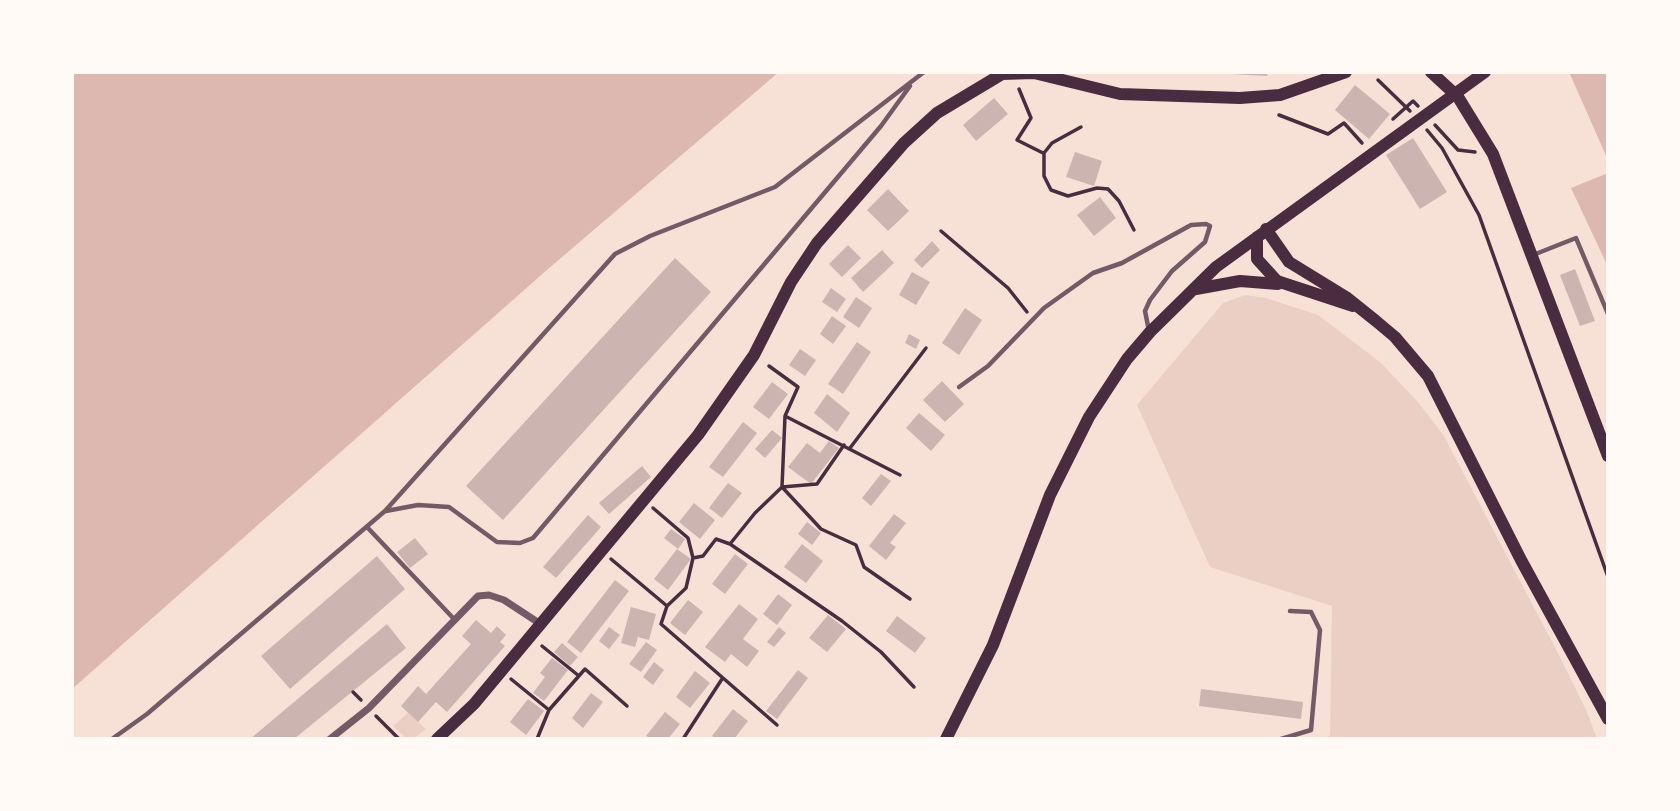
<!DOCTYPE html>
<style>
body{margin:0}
#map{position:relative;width:1680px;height:811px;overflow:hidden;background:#f7e1d7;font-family:Figtree,sans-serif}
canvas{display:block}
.frame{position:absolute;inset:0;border:74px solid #fffaf5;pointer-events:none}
</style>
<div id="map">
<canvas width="1680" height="811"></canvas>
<div class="frame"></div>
</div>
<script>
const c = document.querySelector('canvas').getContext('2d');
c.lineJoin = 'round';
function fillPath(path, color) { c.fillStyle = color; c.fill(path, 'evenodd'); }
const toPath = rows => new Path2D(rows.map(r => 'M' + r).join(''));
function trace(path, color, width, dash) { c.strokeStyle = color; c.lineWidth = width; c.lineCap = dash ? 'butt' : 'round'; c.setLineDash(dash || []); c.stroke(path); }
const green = toPath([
 [1245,295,1266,298,1318,315,1380,362,1418,402,1444,436,1560,657,1587,712,1597,739,1324,739,1330,735,1332,606,1210,567,1137,405,1223,303],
 [408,713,426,729,413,739,407,739,393,726]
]);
const water = toPath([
 [72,72,779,72,548,269,72,689],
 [1569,72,1608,72,1608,160],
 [1608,173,1608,267,1571,188]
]);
const building = toPath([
 [1231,72,1268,72,1267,76,1231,74],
 [1355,85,1390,114,1369,139,1335,110],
 [994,98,1008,114,976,141,963,125],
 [1413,138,1447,192,1420,209,1386,155],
 [1075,152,1102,161,1094,186,1066,177],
 [888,189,909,211,888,231,867,210],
 [1100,197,1116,218,1094,236,1077,215],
 [932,241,940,250,922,268,914,260],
 [848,245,861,258,842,277,829,264],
 [882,250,894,263,863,292,851,278],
 [675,258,711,292,503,520,466,486],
 [1575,269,1595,321,1580,326,1560,275],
 [912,272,930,282,916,305,899,295],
 [831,288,846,299,837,312,822,302],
 [856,297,872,308,859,328,843,317],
 [965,308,982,320,959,355,942,343],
 [832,316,846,326,833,344,820,334],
 [909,334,920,340,916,349,905,343],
 [857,342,871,352,843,394,828,384],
 [800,349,816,360,805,376,789,365],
 [942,381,964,404,945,422,923,400],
 [772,382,788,394,769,419,753,407],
 [827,394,850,413,837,432,814,413],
 [919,413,945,435,931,451,906,428],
 [743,422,757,433,723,477,709,467],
 [772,430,782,438,765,458,755,449],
 [829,441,839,448,811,484,788,467,807,443,820,453],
 [642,466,651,477,609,514,599,503],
 [881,474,891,481,871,506,862,498],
 [728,483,742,493,722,518,709,508],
 [694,503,715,520,700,539,679,522],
 [894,514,906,523,890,543,896,547,886,560,869,546],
 [588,515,601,527,556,578,543,567],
 [807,522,821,533,812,545,798,534],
 [671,529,685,539,678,549,664,538],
 [415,538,428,554,410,568,397,552],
 [802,544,823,561,806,583,784,567],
 [677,549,691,559,668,590,654,579],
 [735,554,748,564,725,594,712,584],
 [377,556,405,589,290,689,261,656],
 [615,580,629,591,581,653,567,642],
 [778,594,792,605,777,625,763,614],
 [688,600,703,612,685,635,670,623],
 [739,604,758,619,743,639,759,651,747,667,731,654,725,662,705,647],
 [631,607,656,614,649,640,638,637,635,647,621,643],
 [828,615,846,629,827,652,809,638],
 [897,616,926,638,915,653,886,631],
 [476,620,491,633,497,626,506,635,500,642,505,646,447,712,436,702,418,722,401,706,418,686,426,694,471,644,462,636],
 [387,624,406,648,294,739,250,739],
 [609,627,620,635,609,649,599,641],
 [779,627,786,633,774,647,767,642],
 [646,642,657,650,641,672,629,664],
 [562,643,578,657,570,666,554,652],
 [552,658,568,670,544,701,533,693,545,677,540,673],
 [654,662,664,670,653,685,643,677],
 [798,670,808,678,777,719,766,711],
 [695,671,710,683,690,708,676,697],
 [1201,689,1303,702,1301,719,1199,706],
 [591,693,603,702,583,728,572,718],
 [528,699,544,711,526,735,510,722],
 [733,709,748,721,734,739,717,739,712,736],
 [665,712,680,724,668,739,651,739,646,736]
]);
const path = toPath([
 [1378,80,1410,111],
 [1019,89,1031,118,1017,140,1043,153],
 [1279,115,1328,134,1344,123,1362,143],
 [1393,119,1413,101,1418,106],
 [1435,125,1458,150,1475,152],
 [1081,127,1052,143,1044,153,1044,176,1051,190,1068,196,1097,188,1108,189,1119,201,1134,230],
 [1427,130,1442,148,1479,215,1608,577],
 [941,231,1008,288,1027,312],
 [769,366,798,387,785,416,900,475],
 [785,416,782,487,821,529,856,545,864,567,910,599],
 [850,448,926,348],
 [653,508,688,538,693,558],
 [730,544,755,513,782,487,817,484,844,445],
 [611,559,667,606,661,624,777,725],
 [667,606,686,588,693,558,703,556,716,539,730,544,842,621,881,652,914,687],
 [542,646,579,676],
 [511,679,549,710,537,739],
 [353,692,361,700],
 [549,710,585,669,627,706],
 [376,716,399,739],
 [683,739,722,679]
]);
const service = toPath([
 [1533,255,1576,238,1608,314],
 [959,387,988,366,1044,308,1093,273,1122,263,1191,225,1206,224,1210,226,1205,242,1172,271,1150,300,1145,311,1149,331],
 [386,511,418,505,449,507,497,542,520,543,533,538,881,126,910,86],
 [367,527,454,619],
 [112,739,147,714,385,511,615,254,650,236,775,187,924,72],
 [1281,739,1311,730,1320,630,1311,612,1290,611]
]);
const minor = toPath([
 [330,739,369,708,478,596,489,595,504,600,539,623]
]);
const primary = toPath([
 [1431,72,1458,97,1493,154,1608,456],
 [1266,229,1289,262,1346,297,1376,321,1395,337,1428,376,1521,560,1608,719],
 [1257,237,1257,259,1277,281,1353,306],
 [1196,289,1240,281,1278,284],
 [437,739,474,704,698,435,754,355,791,282,817,243,904,143,937,113,1002,74,1034,73,1120,94,1240,98,1280,95,1346,72],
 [946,739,993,645,1050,495,1089,417,1127,359,1150,332,1216,267,1485,72]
]);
fillPath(green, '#ebcfc5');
fillPath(water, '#dcb8b0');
fillPath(building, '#ccb4b1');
trace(path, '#4a2c40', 3.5);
trace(service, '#755966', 4.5);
trace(minor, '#755966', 7);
trace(primary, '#4a2c40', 12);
</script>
